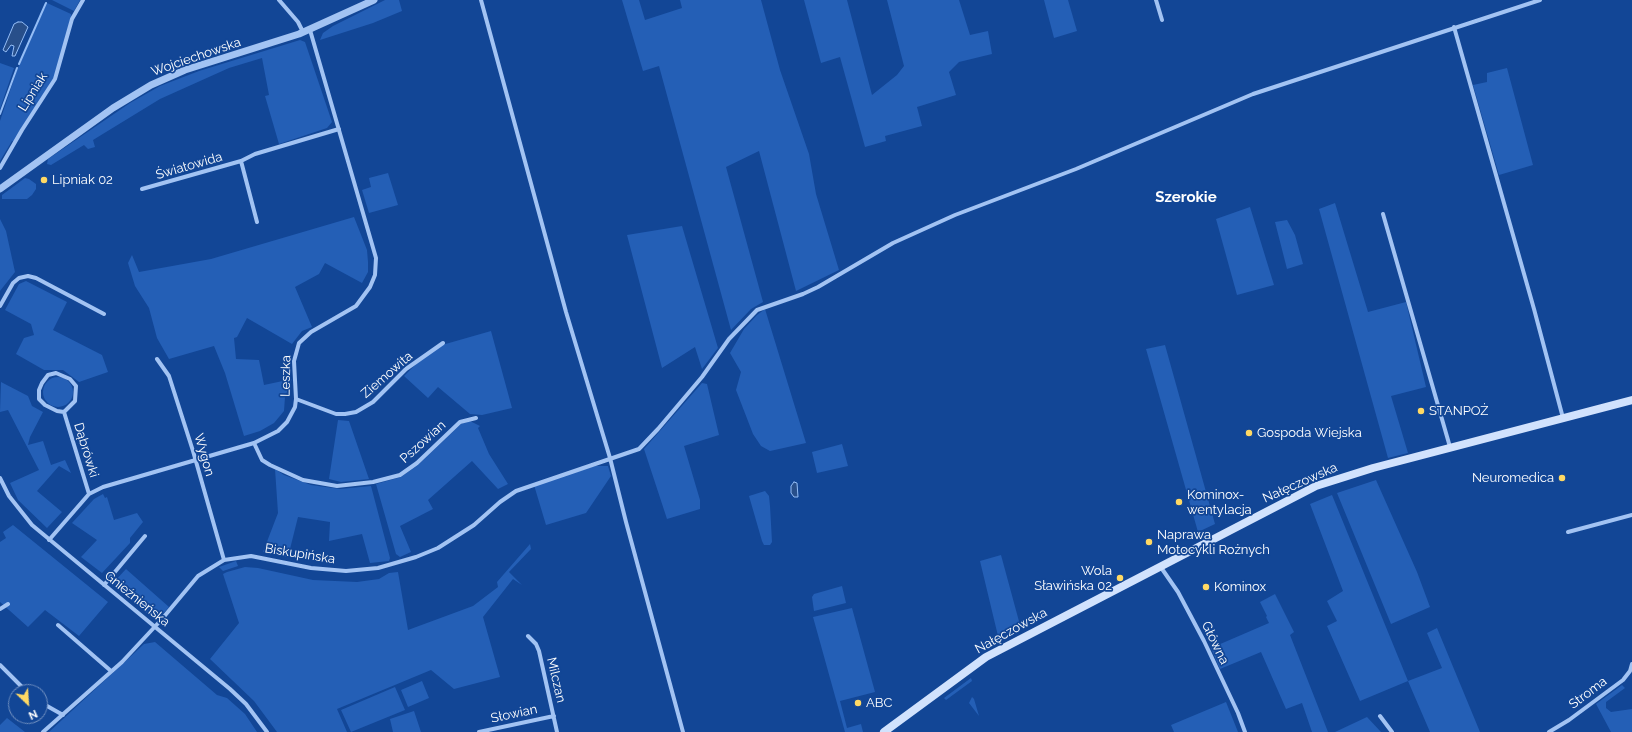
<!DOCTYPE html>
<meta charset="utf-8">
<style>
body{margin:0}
#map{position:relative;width:1632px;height:732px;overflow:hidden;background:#124696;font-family:Raleway,sans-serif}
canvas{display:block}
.north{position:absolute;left:8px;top:684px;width:40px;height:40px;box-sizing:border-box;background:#124696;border:1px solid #7190c0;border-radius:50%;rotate:155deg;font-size:11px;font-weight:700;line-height:16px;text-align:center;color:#fff}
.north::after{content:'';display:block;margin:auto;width:14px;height:18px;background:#ffd964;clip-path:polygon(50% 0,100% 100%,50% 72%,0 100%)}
</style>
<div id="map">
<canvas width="1632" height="732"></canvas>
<div class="north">N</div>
</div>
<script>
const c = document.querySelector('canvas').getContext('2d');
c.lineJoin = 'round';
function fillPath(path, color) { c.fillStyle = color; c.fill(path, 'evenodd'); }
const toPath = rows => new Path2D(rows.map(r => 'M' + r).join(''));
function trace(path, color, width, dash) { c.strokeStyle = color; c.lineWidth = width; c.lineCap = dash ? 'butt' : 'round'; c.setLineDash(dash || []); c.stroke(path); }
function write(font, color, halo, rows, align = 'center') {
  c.font = font + ' Raleway,sans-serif'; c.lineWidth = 3.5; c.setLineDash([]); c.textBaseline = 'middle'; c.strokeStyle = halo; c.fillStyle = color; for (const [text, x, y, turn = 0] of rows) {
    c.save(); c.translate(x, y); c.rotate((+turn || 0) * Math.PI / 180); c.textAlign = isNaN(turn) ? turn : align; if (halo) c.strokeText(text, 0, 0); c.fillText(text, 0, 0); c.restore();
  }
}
const green = toPath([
 [52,0,80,0,74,11],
 [385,0,399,0,402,11,373,23,320,40,323,33,333,26],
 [622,0,639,0,645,20,682,8,680,0,761,0,780,70,809,154,816,194,839,270,796,291,759,151,726,167,763,302,751,309,731,330,659,66,643,71],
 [804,0,847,0,872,95,897,75,904,66,887,0,959,0,970,35,988,31,992,54,959,62,949,72,956,95,917,107,922,126,885,136,886,141,865,147,840,57,821,63],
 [1044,0,1068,0,1077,31,1054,38],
 [47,3,71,14,72,19,55,79,14,142,12,141,0,161,0,121,17,70],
 [300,40,305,42,332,122,327,128,279,144,265,96,269,95,262,58,229,68,160,99,93,140,95,147,88,149,84,145,51,165,47,164,48,159,130,103,160,86,199,71],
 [0,63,14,68,0,109],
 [1507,68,1533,165,1499,175,1473,85,1487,82,1487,73],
 [388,173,398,205,369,213,362,190,371,187,369,178],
 [25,178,29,179,36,184,36,189,32,195,27,199,2,199,2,195],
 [1335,203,1368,312,1406,302,1426,387,1391,396,1408,453,1388,458,1319,209],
 [1250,207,1274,285,1237,295,1216,219],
 [354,217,367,250,368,262,368,272,362,283,325,263,319,274,295,287,312,327,302,331,292,344,247,318,237,337,234,338,236,359,259,360,264,385,292,379,285,397,284,411,274,423,260,431,244,436,225,373,214,346,169,359,157,338,149,308,135,286,128,263,132,255,139,272,211,259],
 [0,219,6,231,15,272,0,291],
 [1287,220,1295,235,1303,264,1287,269,1275,222],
 [682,226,718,348,702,369,695,347,662,368,627,235],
 [26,281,67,302,53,330,102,355,108,372,79,382,63,370,44,370,16,354,24,338,34,335,31,324,5,310,19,284],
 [765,309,806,443,770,451,761,446,753,434,736,390,741,372,730,353,744,329,757,315],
 [491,331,512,408,482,415,470,414,438,387,428,398,404,376,417,363,442,345],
 [1165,345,1215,524,1198,532,1146,349],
 '43 392a15 15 0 1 1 30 0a15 15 0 1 1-30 0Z',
 [1,382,28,396,32,406,43,412,30,437,28,445,43,441,51,465,65,460,71,473,59,466,37,491,62,512,47,528,18,500,10,483,39,470,8,410,0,412],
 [702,383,707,384,719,435,684,446,700,500,700,509,667,519,644,449],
 [338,420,349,421,369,479,341,482,329,479],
 [470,421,480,426,478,428,489,454,508,484,498,489,472,461,428,500,433,509,400,526,411,552,400,557,396,554,376,484,401,477,418,465,461,424],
 [842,444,848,466,817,473,812,452],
 [595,466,608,466,611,476,586,513,546,525,534,485],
 [275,469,284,475,311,485,340,489,371,486,390,558,389,561,370,563,362,534,329,541,330,522,298,517,288,557,263,552,278,513],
 [1376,480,1417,572,1430,607,1391,624,1337,493],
 [765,491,769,496,770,506,772,542,770,545,764,545,762,541,749,496],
 [103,494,105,498,107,497,114,520,137,513,143,522,130,538,130,543,102,573,81,557,97,540,72,523,94,499],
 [1332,495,1408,681,1442,668,1427,633,1437,628,1480,732,1430,732,1408,681,1360,701,1327,626,1337,621,1327,601,1343,591,1310,504],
 [13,525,108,602,79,636,45,610,28,627,0,602,0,542,6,538,3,532],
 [530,544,531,549,509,572,522,585,513,579,483,617,500,677,454,689,431,670,337,709,347,732,277,732,254,701,210,659,239,623,223,574,227,572,245,567,258,568,313,580,357,582,379,579,389,573,398,572,408,630,473,606,498,587,497,582],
 [1001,555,1020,625,998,636,980,561],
 [236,561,238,566,223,571,219,567],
 [126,569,169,607,162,615,149,615,113,583],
 [842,586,846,603,814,611,812,597,814,594],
 [1275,594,1294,632,1290,635,1328,732,1312,732,1302,703,1286,709,1261,652,1220,669,1211,648,1269,623,1266,617,1267,616,1260,602],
 [852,608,875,692,840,701,847,728,861,724,863,732,845,732,813,617],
 [155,642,217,695,227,698,245,714,257,732,49,732,144,644],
 [971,678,972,681,946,700,944,698],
 [422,681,429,698,408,707,401,690],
 [1622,685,1625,688,1606,702,1606,708,1611,712,1632,709,1632,732,1611,732,1596,704],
 [395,687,405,710,351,732,341,710],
 [972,697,974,699,979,716,969,703],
 [1226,702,1238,732,1174,732,1171,725],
 [414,711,421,732,393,732,390,719],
 [1367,717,1381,732,1335,732],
 [7,718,25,732,0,732,0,725]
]);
const water = toPath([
 [18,22,22,22,28,27,15,56,12,56,14,46,11,45,6,52,3,50,14,24,18,22],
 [794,482,797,483,798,497,794,497,791,493,791,486,794,482]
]);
const stream = toPath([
 [19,64,46,3],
 [0,114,17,68]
]);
const minor = toPath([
 [279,0,298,22,303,32],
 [481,0,566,312,610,458,626,522,683,732],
 [1156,0,1162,20],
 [1454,27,1534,309,1563,418],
 [241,161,257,222],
 [0,168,22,130,55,79,72,19,83,0],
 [142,189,241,161,255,154,339,129],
 [1383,214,1450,447],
 [0,306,13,283,19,278,28,276,36,278,104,314],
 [157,359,169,376,193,451,224,560],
 [56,373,70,379,76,386,75,401,64,412,57,411,45,405,39,399,39,390,42,383,48,375,56,373],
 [296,399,336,414,345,414,356,412,373,402,406,369,443,343],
 [64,412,89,494],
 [254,443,262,460,270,465,303,480,337,486,373,482,400,475,417,463,460,422,476,418],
 [0,478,9,496,32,525,230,689,246,704,267,732],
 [1568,532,1632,515],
 [49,540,89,494,103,487,254,443,278,431,287,422,295,407,296,399,294,361,299,343,311,332,356,306,370,287,375,275,376,258,310,30],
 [1160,566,1178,592,1204,641,1238,713,1245,732],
 [104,585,145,536],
 [0,609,8,604],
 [58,625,111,671],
 [528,636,536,644,539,651,557,732],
 [0,665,27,692],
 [40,702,63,715],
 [1380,716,1392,732],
 [43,732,122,662,162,619,198,576,224,560,251,556,311,568,346,571,378,568,416,557,438,548,474,525,500,502,516,491,639,449,658,429,702,377,729,339,757,310,803,294,818,287,893,243,955,215,1076,169,1253,94,1540,0],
 [479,732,554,716],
 [1549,732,1569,720,1623,680,1630,671,1632,664]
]);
const tertiary = toPath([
 [0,189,113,108,151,85,185,70,299,34,374,0]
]);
const secondary = toPath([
 [884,732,986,657,1316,486,1373,468,1632,400]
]);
const markers = [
 [44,180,4,"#ffd964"],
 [1421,411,4,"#ffd964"],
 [1249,433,4,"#ffd964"],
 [1562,478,4,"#ffd964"],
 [1179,502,4,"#ffd964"],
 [1149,542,4,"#ffd964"],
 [1120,578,4,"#ffd964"],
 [1206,587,4,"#ffd964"],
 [858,703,4,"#ffd964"]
];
const streetNames = [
 ["Wojciechowska",196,57,-19],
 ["Lipniak",33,92,-58],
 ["Światowida",189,166,-16],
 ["Ziemowita",387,375,-41],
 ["Leszka",286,376,-89],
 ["Pszowian",423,442,-42],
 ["Dąbrówki",86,450,73],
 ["Wygon",204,455,74],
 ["Nałęczowska",1300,483,-24],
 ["Biskupińska",300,554,9],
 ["Gnieźnieńska",137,599,39],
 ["Nałęczowska",1011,631,-29],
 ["Główna",1215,643,64],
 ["Milczan",556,680,77],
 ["Stroma",1588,693,-37],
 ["Słowian",514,714,-12]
];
const poiNames = [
 ["Lipniak 02",52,180],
 ["STANPOŻ",1429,411],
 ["Gospoda Wiejska",1257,433],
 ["Neuromedica",1554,478,"right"],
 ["Kominox-",1187,495],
 ["wentylacja",1187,510],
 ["Naprawa",1157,535],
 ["Motocykli Rożnych",1157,550],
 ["Wola",1112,571,"right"],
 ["Sławińska 02",1112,586,"right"],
 ["Kominox",1214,587],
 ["ABC",866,703]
];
const quarterNames = [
 ["Szerokie",1186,197]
];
fillPath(green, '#245fb6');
fillPath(water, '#284f8a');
trace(water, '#94bdf6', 1);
trace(stream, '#94bdf6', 2);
trace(minor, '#a2c3f3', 4);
trace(tertiary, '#a2c3f3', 7);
trace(secondary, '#d1e2fd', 8);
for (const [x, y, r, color] of markers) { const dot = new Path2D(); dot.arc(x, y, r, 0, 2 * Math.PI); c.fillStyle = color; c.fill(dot); trace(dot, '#124696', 1.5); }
write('13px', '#fff', '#124696', streetNames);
write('13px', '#fff', '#124696', poiNames, 'left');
write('bold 15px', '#fff', '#124696', quarterNames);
</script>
